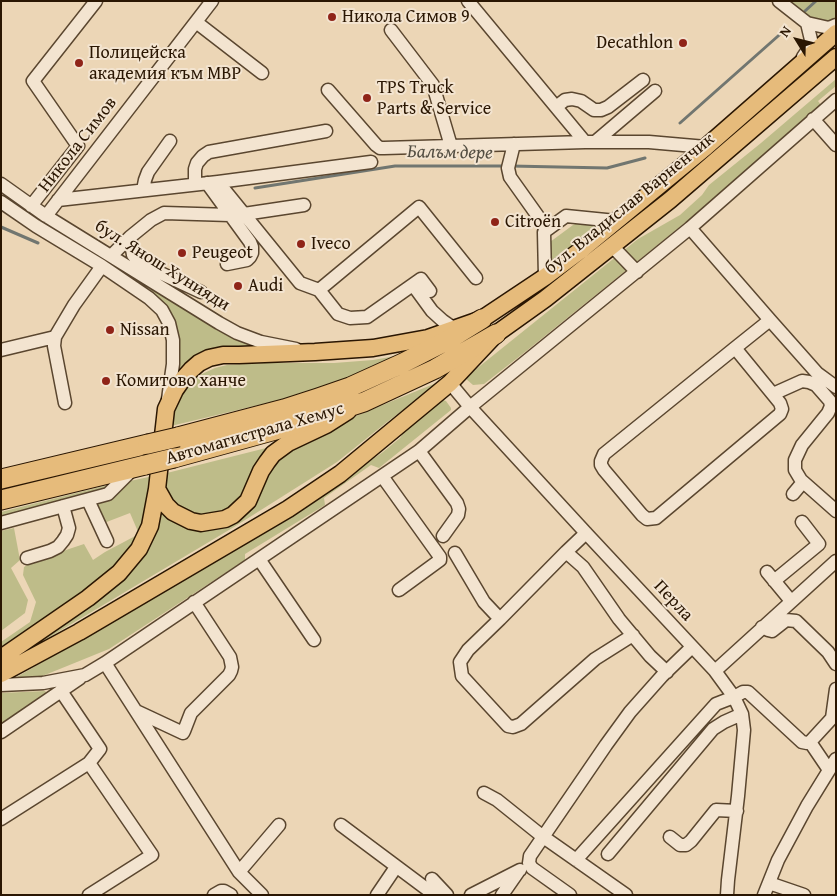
<!DOCTYPE html>
<meta charset="utf-8">
<style>
body{margin:0}
#map{position:relative;width:837px;height:896px;overflow:hidden;background:#ecd6b6;font-family:"Gentium Book Plus",serif}
canvas{display:block}
.frame{position:absolute;inset:0;border:2px solid #2a1602;pointer-events:none}
.north{position:absolute;left:772px;top:15px;width:50px;height:50px;-webkit-text-stroke:4px #f3e4d0;paint-order:stroke;rotate:306deg;font-size:14px;font-weight:700;line-height:20px;text-align:center;color:#2a1602}
.north::after{content:'';display:block;margin:auto;width:18px;height:22px;background:#2a1602;clip-path:polygon(50% 0,100% 100%,50% 72%,0 100%)}
</style>
<div id="map">
<canvas width="837" height="896"></canvas>
<div class="frame"></div>
<div class="north">N</div>
</div>
<script>
const c = document.querySelector('canvas').getContext('2d');
c.lineJoin = 'round';
function fillPath(path, color) { c.fillStyle = color; c.fill(path, 'evenodd'); }
const toPath = rows => new Path2D(rows.map(r => 'M' + r).join(''));
function trace(path, color, width, dash) { c.strokeStyle = color; c.lineWidth = width; c.lineCap = dash ? 'butt' : 'round'; c.setLineDash(dash || []); c.stroke(path); }
function write(font, color, halo, rows, align = 'center') {
  c.font = font + ' "Gentium Book Plus",serif'; c.lineWidth = 4; c.setLineDash([]); c.textBaseline = 'middle'; c.strokeStyle = halo; c.fillStyle = color; for (const [text, x, y, turn = 0] of rows) {
    c.save(); c.translate(x, y); c.rotate((+turn || 0) * Math.PI / 180); c.textAlign = isNaN(turn) ? turn : align; if (halo) c.strokeText(text, 0, 0); c.fillText(text, 0, 0); c.restore();
  }
}
const green = toPath([
 [779,1,836,1,836,25,829,28],
 [836,79,836,86,818,101,821,105,707,205,525,352,484,384,473,385,465,378,638,239,680,215,702,195,709,185,761,143],
 [580,222,596,223,599,226,557,260,551,262,550,242,573,225],
 [152,287,275,350,195,357,184,365,173,379,164,305,158,297,150,290],
 [407,354,317,391,171,426,174,410,179,396,188,384,202,374,215,368,227,365,265,363,334,363,373,360],
 [441,381,387,422,337,462,234,527,1,666,122,576,157,507,209,527,262,483,281,454,351,418],
 [440,399,446,401,451,408,451,410,379,468,371,465,324,498,325,505,245,554,245,560,109,649,40,677,10,681,240,547,323,493,383,452,400,438,408,426],
 [274,446,246,494,230,511,200,515,187,510,173,503,162,492,163,474],
 [153,476,146,524,116,571,1,651,1,642,30,622,36,602,23,575,24,567,33,561,84,544,93,560,105,552,139,534,130,513,104,523,95,504,111,500,130,481],
 [108,485,102,491,1,517,1,512],
 [14,528,20,560,11,568,28,600,25,613,1,631,1,531],
 [45,691,49,695,1,728,1,693]
]);
const stream = toPath([
 [805,11,816,1],
 [680,123,786,29],
 [511,166,607,168,645,158],
 [255,188,395,166,505,166],
 [1,227,38,243]
]);
const minor = toPath([
 [468,1,585,142],
 [779,1,807,23,829,28,836,25],
 [196,22,262,73],
 [391,30,433,85,451,146],
 [803,57,812,44,807,23],
 [328,90,376,145,380,148,384,148,585,142,649,142,706,147],
 [556,107,565,100,572,99,581,101,594,110,601,110,608,107,643,80],
 [813,119,836,145],
 [595,142,655,91],
 [514,144,508,168,510,177,547,229],
 [218,182,300,283,319,290,338,314,350,318,367,317,421,279,430,291],
 [207,183,250,242,252,247,252,253,250,257,247,260,227,264],
 [1,184,46,216,219,323,237,333,261,342,296,349],
 [195,184,195,169,197,163,203,156,209,152,326,131],
 [143,190,145,180,148,172,170,141],
 [58,200,218,182,371,162],
 [1,202,36,226,102,266,149,298,162,310,169,323,173,340,173,364,168,399],
 [31,206,78,146,33,81,96,1],
 [244,214,304,205],
 [46,216,212,1],
 [690,228,770,320,817,373,836,387],
 [612,246,637,272],
 [111,256,130,237],
 [545,277,544,232,566,216,616,221],
 [413,285,432,311,443,321,453,328],
 [319,290,419,207,476,278],
 [201,292,139,263,133,255,130,237,151,220,164,213,230,215],
 [735,348,780,403,782,409,780,414,656,518,647,519,642,515,604,470,601,465,601,461,604,454,735,348,770,320],
 [1,350,55,337],
 [450,383,470,407,586,533,715,671,734,697,742,714,744,730,738,796,728,880,727,895],
 [773,394,802,381,809,382,816,385,830,401,831,406,828,413,802,445,795,460,795,470,801,480,836,511],
 [65,403,54,346,55,337,74,305,102,266],
 [419,451,457,503,459,509,458,515,443,536],
 [382,476,440,557,440,560,399,590],
 [793,494,803,482],
 [88,500,107,541],
 [1,523,108,494,134,468],
 [586,533,566,552,583,567,619,619,650,656,667,672],
 [566,552,500,619,468,650,460,662,462,676,508,726,513,727,521,724,595,659,633,635],
 [455,553,484,602,500,619],
 [27,558,50,551,58,547,63,541,67,535,69,528,63,506],
 [259,559,314,640],
 [767,572,791,601],
 [774,581,819,544,802,522],
 [762,627,768,630,772,631,786,620,796,621,828,652,836,664],
 [105,663,239,872,262,895],
 [715,671,836,561],
 [1,685,43,683,85,675,105,663,419,451,470,407,690,228,836,100],
 [61,691,100,749,89,763],
 [136,711,183,733,184,731,191,713,229,675,231,671,232,667,230,657,194,602],
 [1,732,80,678],
 [810,742,829,770],
 [484,793,497,800,542,836,626,895],
 [1,819,89,763,152,855,89,895],
 [341,825,428,890,440,895],
 [670,837,680,845,686,845,691,841,716,810,737,811],
 [608,854,713,729,724,722,742,714],
 [576,860,716,704,734,697,743,692,748,692,802,742,807,743,810,742,832,718,836,689],
 [239,872,279,825],
 [432,879,447,895],
 [769,883,804,895],
 [214,895,221,891,224,891,231,895],
 [377,895,396,867],
 [471,895,520,870],
 [502,895,518,872],
 [570,895,532,868,529,863,530,856,606,745,630,712,662,676,692,647],
 [764,895,778,860,807,806,836,759]
]);
const major = toPath([
 [157,489,166,505,173,512,191,521,201,523,225,519,233,515,248,501,261,471,267,462,273,454,288,443,326,425,348,411],
 [1,658,88,598,119,573,139,549,150,526,157,489,166,409,175,390,182,380,191,370,199,363,209,358,223,355,239,355,315,352,373,348,428,338,482,319,545,277,581,250,706,147,836,33],
 [1,674,79,632,288,509,340,474,450,383,496,334,545,299,670,200,836,57]
]);
const highway = toPath([
 [178,437,284,409,318,398,350,387,403,363,448,340,482,319],
 [174,458,290,426,364,402,435,369,496,334],
 [1,479,148,444],
 [1,500,145,465]
]);
const highwayBridge = toPath([
 [148,444,178,437],
 [145,465,174,458]
]);
const markers = [
 [332,17,5,"#8f2418"],
 [683,43,5,"#8f2418"],
 [79,63,5,"#8f2418"],
 [367,98,5,"#8f2418"],
 [495,222,5,"#8f2418"],
 [301,244,5,"#8f2418"],
 [182,253,5,"#8f2418"],
 [238,286,5,"#8f2418"],
 [110,330,5,"#8f2418"],
 [106,381,5,"#8f2418"]
];
const poiNames = [
 ["Никола Симов 9",342,17],
 ["Decathlon",673,43,"right"],
 ["Полицейска",89,53],
 ["академия към МВР",89,74],
 ["TPS Truck",377,88],
 ["Parts & Service",377,109],
 ["Citroën",505,222],
 ["Iveco",311,244],
 ["Peugeot",192,253],
 ["Audi",248,286],
 ["Nissan",120,330],
 ["Комитово ханче",116,381]
];
const streetNames = [
 ["Никола Симов",78,145,-52],
 ["бул. Владислав Варненчик",630,204,-39],
 ["бул. Янош Хунияди",162,266,32],
 ["Автомагистрала Хемус",255,434,-16],
 ["Перла",673,601,47]
];
const waterNames = [
 ["Балъм дере",450,153,1]
];
fillPath(green, '#bebc89');
trace(stream, '#717670', 3);
trace(minor, '#5a462f', 15);
trace(major, '#2a1602', 19);
trace(highway, '#2a1602', 21);
trace(minor, '#f3e4d0', 12);
trace(major, '#e6bb7b', 16);
trace(highway, '#e6bb7b', 19);
trace(highwayBridge, '#2a1602', 21, []);
trace(highwayBridge, '#e6bb7b', 19);
for (const [x, y, r, color] of markers) { const dot = new Path2D(); dot.arc(x, y, r, 0, 2 * Math.PI); c.fillStyle = color; c.fill(dot); trace(dot, '#f3e4d0', 2); }
write('18px', '#2a1602', '#f3e4d0', poiNames, 'left');
write('18px', '#2a1602', '#f3e4d0', streetNames);
write('italic 19px', '#534e42', '#f3e4d0', waterNames);
</script>
